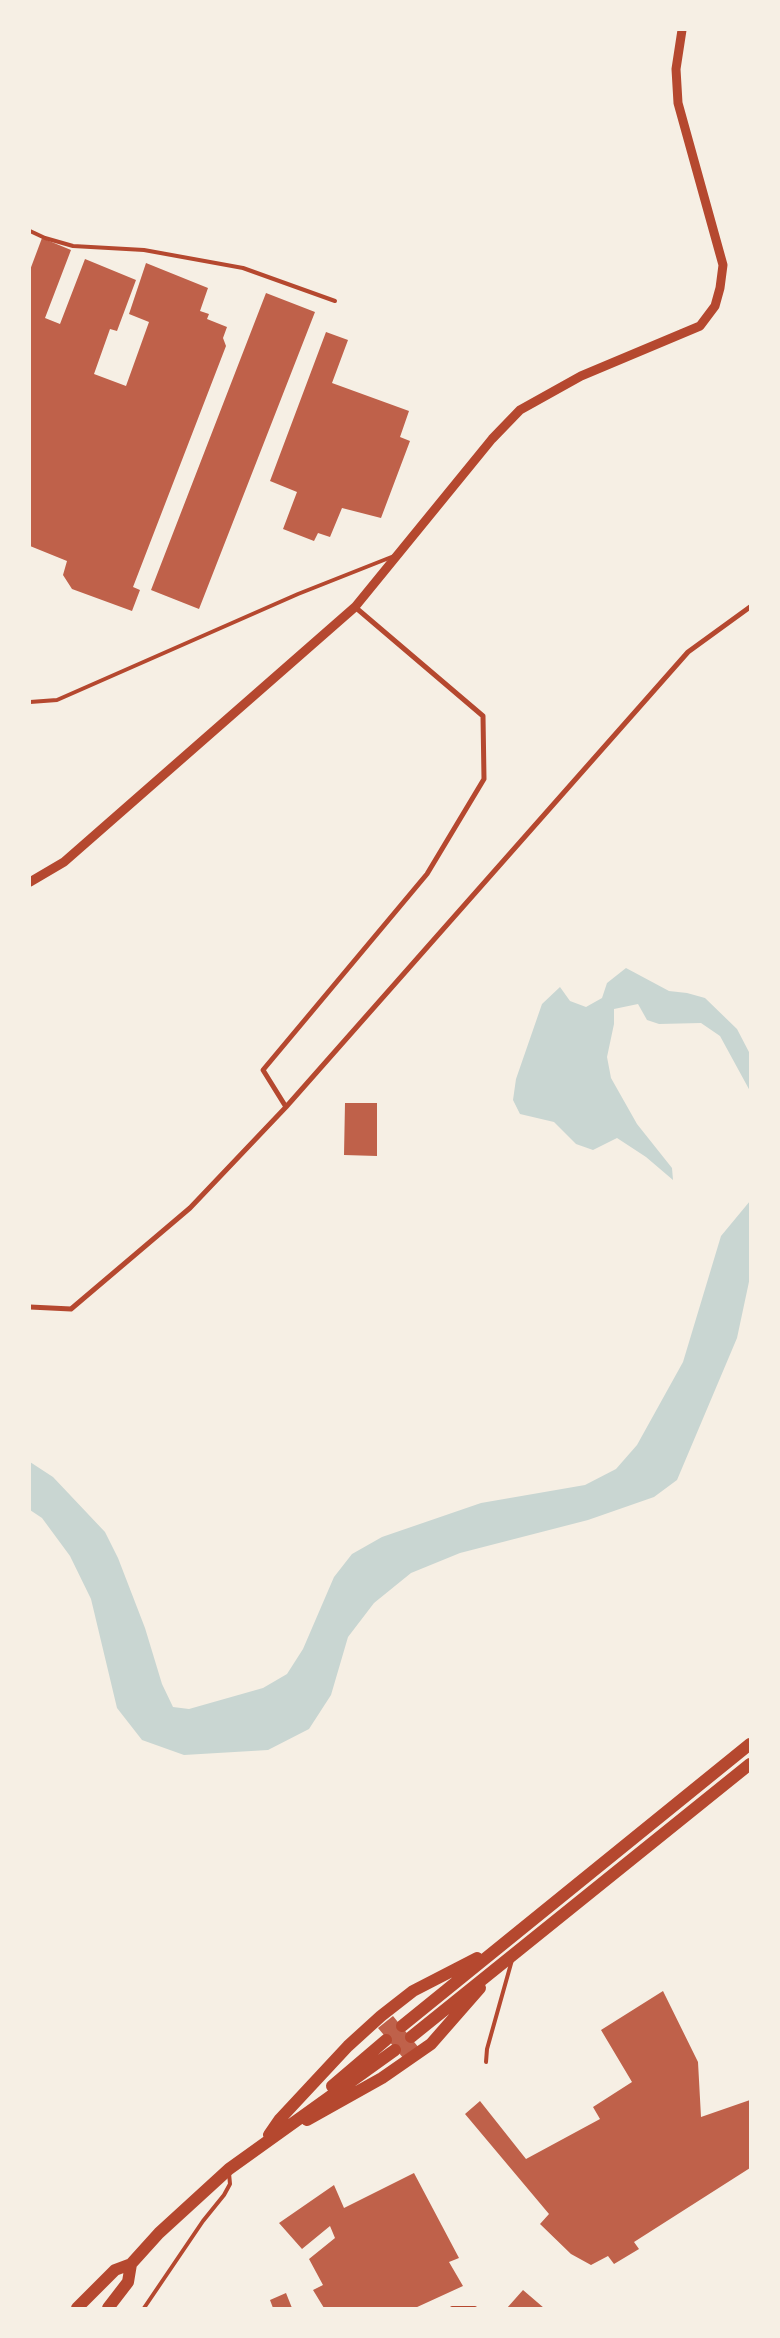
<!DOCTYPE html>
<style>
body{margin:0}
#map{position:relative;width:780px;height:2338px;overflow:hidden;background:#f6efe4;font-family:"Noto Sans",sans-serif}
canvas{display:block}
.frame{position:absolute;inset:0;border:31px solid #f6efe4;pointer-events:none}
</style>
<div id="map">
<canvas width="780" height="2338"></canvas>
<div class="frame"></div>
</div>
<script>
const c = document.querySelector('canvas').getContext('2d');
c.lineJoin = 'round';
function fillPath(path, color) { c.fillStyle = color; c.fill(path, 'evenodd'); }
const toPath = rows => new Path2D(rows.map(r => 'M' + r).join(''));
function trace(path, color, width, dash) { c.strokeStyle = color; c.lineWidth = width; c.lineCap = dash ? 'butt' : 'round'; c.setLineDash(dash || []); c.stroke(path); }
const water = toPath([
 [626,968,669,991,687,993,705,998,737,1029,750,1054,750,1091,720,1036,701,1023,659,1024,647,1020,638,1004,614,1009,614,1024,607,1057,611,1078,637,1124,672,1168,673,1180,646,1157,617,1138,593,1150,576,1144,554,1122,520,1114,513,1100,516,1079,542,1004,560,987,570,1001,586,1007,602,998,607,983],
 [750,1201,750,1277,737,1338,677,1480,654,1497,588,1520,460,1553,411,1573,374,1603,348,1637,331,1695,309,1729,268,1750,184,1755,142,1740,117,1708,91,1599,70,1556,42,1518,30,1510,30,1462,53,1477,105,1532,118,1558,145,1628,162,1684,173,1707,189,1709,263,1688,287,1674,303,1649,334,1577,352,1554,382,1537,481,1503,585,1485,616,1469,637,1445,683,1362,721,1236]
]);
const building = toPath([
 [42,238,71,250,45,318,60,324,85,259,136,280,117,331,110,329,94,374,126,386,149,322,129,314,146,263,208,288,200,311,209,314,207,319,227,327,223,338,226,346,133,587,140,590,132,611,72,589,63,575,67,561,30,546,30,270],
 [266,293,315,312,199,609,151,590],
 [326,332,348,340,332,383,409,411,400,437,410,441,381,518,342,508,330,537,318,533,314,541,283,529,297,492,270,481],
 [345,1103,377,1103,377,1156,344,1155],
 [663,1991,698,2062,701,2117,750,2100,750,2168,634,2242,639,2249,614,2264,608,2256,591,2265,571,2254,540,2224,549,2214,465,2114,480,2101,526,2159,600,2119,593,2107,632,2082,601,2030],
 [393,2016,419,2048,404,2059,378,2028],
 [414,2173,459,2258,449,2262,463,2286,415,2308,324,2308,313,2290,323,2285,309,2259,335,2238,330,2226,302,2249,279,2223,334,2185,344,2208],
 [523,2290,544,2308,507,2308],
 [286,2293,292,2308,273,2308,270,2300]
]);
const service = toPath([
 [30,231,45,238,73,246,144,250,243,268,335,301],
 [30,702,57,700,298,594,394,556],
 [486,2062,487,2049,512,1960],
 [144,2308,203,2221,224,2195,230,2184,229,2173],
 [452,2308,475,2308]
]);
const minor = toPath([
 [286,1107,263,1070,427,874,484,779,483,716,355,607],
 [30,1307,71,1309,190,1208,286,1107,688,652,750,607]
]);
const tertiary = toPath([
 [30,882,64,862,355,607,492,439,520,410,581,376,700,326,715,306,720,288,723,265,678,103,676,69,682,30]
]);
const primary = toPath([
 [402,2026,750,1744],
 [411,2037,750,1764],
 [332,2086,386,2040],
 [307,2120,382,2078,431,2044,480,1988],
 [269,2135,280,2119,348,2046,381,2016,413,1991,477,1958],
 [77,2308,115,2270,131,2264,159,2233,229,2169,395,2050],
 [108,2308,128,2282,131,2264]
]);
fillPath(water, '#c9d6d2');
fillPath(building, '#bf614a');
trace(service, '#b5482f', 4);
trace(minor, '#b5482f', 5);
trace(tertiary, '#b5482f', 9);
trace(primary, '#b5482f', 12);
</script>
